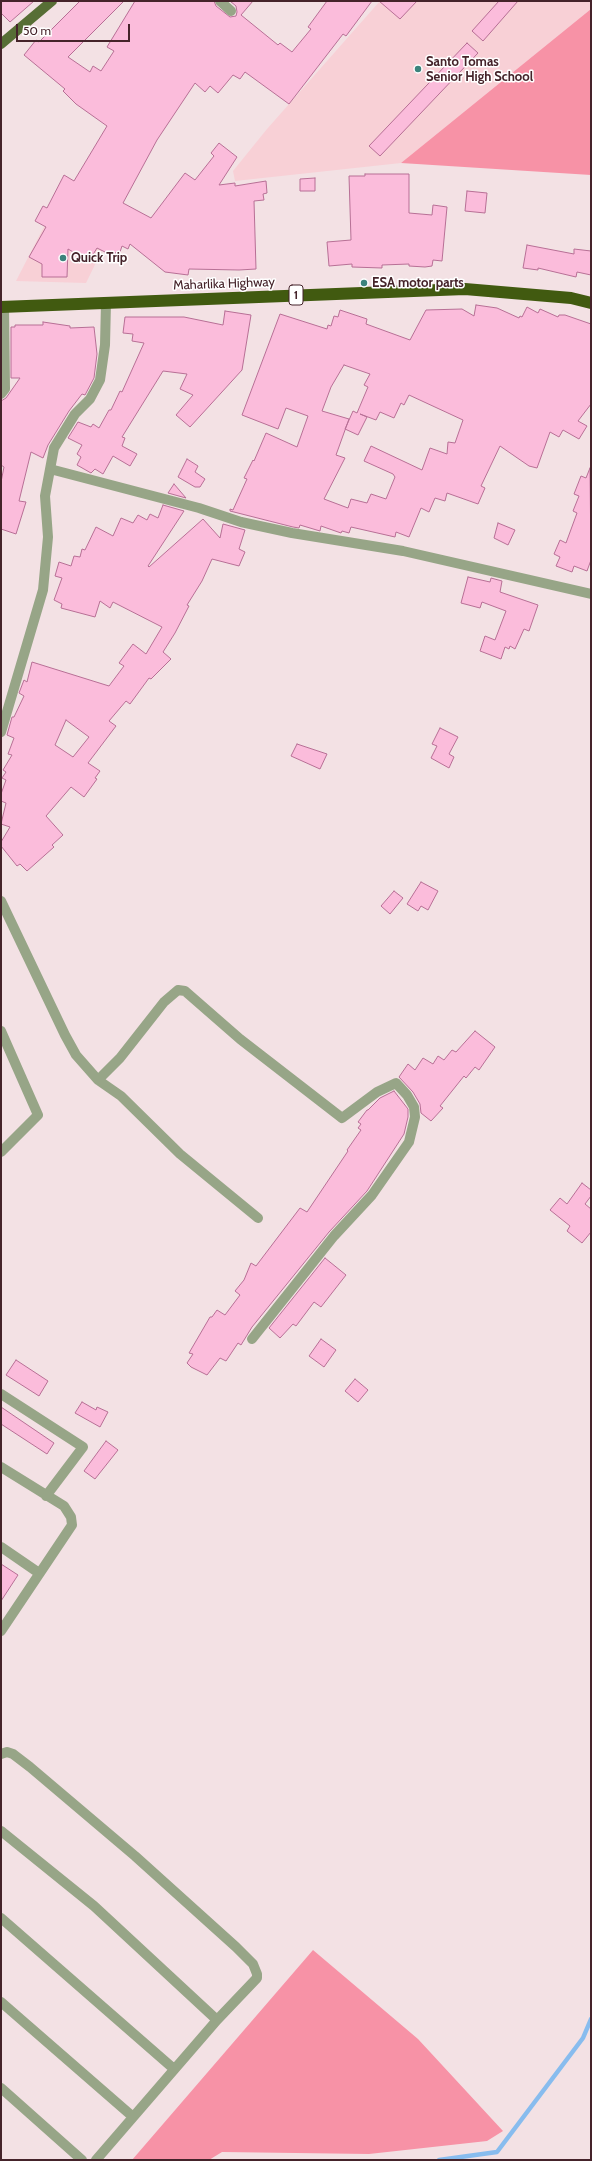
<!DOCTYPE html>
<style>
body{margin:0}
#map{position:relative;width:592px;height:2161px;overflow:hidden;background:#f3e1e4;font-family:Cabin,sans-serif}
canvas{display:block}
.frame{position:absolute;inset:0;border:2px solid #45232a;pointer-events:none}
.scale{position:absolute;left:16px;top:24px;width:114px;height:18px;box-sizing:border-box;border:2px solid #45232a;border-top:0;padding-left:5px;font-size:12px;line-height:14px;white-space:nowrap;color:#45232a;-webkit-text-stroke:3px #fff;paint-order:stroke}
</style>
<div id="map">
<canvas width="592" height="2161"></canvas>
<div class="frame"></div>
<div class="scale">50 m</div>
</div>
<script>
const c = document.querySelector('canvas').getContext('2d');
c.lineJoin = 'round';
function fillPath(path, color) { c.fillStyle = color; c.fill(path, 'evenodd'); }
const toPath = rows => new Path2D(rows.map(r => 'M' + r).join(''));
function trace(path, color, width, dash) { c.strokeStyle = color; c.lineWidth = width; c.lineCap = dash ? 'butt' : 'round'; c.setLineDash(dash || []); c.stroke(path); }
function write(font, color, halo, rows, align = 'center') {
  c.font = font + ' Cabin,sans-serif'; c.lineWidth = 3; c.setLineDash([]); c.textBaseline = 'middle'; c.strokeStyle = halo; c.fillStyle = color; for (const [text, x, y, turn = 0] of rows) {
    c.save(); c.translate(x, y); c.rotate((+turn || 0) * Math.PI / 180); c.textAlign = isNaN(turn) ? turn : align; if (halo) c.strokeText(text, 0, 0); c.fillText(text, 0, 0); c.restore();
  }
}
const built = toPath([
 [380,1,591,1,591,9,401,163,235,181,233,171,267,129],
 [55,205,110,234,86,283,16,281]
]);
const green = toPath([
 [591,9,591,175,401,163],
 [313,1950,418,2039,503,2131,487,2141,369,2154,222,2152,209,2160,132,2160]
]);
const stream = toPath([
 [439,2160,497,2152,583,2038,591,2019]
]);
const building = toPath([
 [1,1,34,1,10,22,1,13,1,1],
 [80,1,124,1,68,57,90,72,93,66,101,71,114,51,107,47,135,1,214,1,216,6,230,17,236,16,237,12,236,6,230,1,253,1,241,15,278,45,280,43,292,52,311,29,308,27,327,1,372,1,346,36,343,34,289,104,245,72,240,79,233,75,218,93,210,86,205,92,195,83,157,140,123,203,151,218,185,173,195,180,214,156,211,153,219,143,237,157,219,185,235,183,235,186,266,181,267,193,263,194,264,200,254,201,256,269,239,270,189,269,188,275,165,272,130,244,128,249,122,246,120,252,117,251,113,256,97,248,89,261,68,249,67,277,42,277,42,264,29,257,46,227,35,221,43,206,47,208,64,175,74,181,107,126,76,104,63,91,65,89,24,55,36,40,39,42,80,1],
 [379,1,417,1,400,19,379,1],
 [499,1,518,1,483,41,472,31,499,1],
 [467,43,478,53,380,156,369,146,467,43],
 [365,174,409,174,409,213,432,215,433,205,447,207,442,261,433,260,432,266,425,267,409,266,409,264,382,265,382,268,352,267,352,264,329,266,327,242,351,240,349,176,365,176,365,174],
 [315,178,315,191,300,191,300,179,315,178],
 [467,191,487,193,485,213,465,211,467,191],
 [527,245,574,254,574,249,591,251,591,275,577,272,576,277,538,268,538,270,523,268,527,245],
 [476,305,497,308,519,318,520,316,522,317,527,307,538,313,540,309,558,317,559,315,565,315,591,324,591,404,578,421,587,426,579,439,563,430,559,437,550,432,537,468,529,466,500,446,481,486,485,488,478,504,447,493,445,501,435,498,429,512,421,508,409,537,396,532,395,537,351,527,349,533,342,531,341,533,321,526,320,531,300,525,299,528,293,527,230,511,230,509,233,510,247,479,244,478,253,460,254,461,266,433,297,447,308,416,286,408,278,429,242,415,280,314,327,329,328,325,331,326,334,316,338,317,340,310,367,319,366,324,410,340,426,310,462,309,474,316,476,305],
 [344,365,370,374,364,385,368,387,357,413,353,411,345,429,358,435,367,417,360,414,376,420,380,412,394,418,401,403,404,405,409,395,463,420,455,443,448,442,447,454,430,448,422,470,371,446,364,461,393,474,395,477,386,499,371,494,367,503,351,499,348,508,324,499,345,458,336,455,349,419,322,411,331,387,344,365],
 [225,311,251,315,242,370,190,427,176,415,193,395,180,389,187,374,163,371,122,437,125,438,122,446,137,454,130,466,113,456,103,474,95,469,91,473,77,465,81,457,77,454,82,445,68,438,78,422,91,427,93,424,99,428,109,410,111,410,120,391,122,392,144,343,132,341,133,334,123,333,125,317,184,317,223,325,225,311],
 [43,322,70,326,70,328,94,327,97,354,94,378,85,395,82,394,69,411,48,445,43,458,31,452,19,501,26,502,16,534,1,529,1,482,4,467,1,465,1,401,6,398,20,378,11,378,11,327,15,327,15,325,43,325,43,322],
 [187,459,198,466,195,472,205,479,200,487,195,487,178,477,187,459],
 [590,468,591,560,587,571,574,566,572,572,556,566,560,557,554,554,560,540,566,543,577,513,573,511,579,496,574,494,581,476,586,478,590,468],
 [174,484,186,498,168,493,174,484],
 [163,505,184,511,148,566,149,567,203,519,220,538,223,524,245,530,239,549,245,552,239,566,212,559,202,581,187,605,189,606,175,633,163,652,171,659,151,679,149,678,130,704,126,701,109,721,116,726,88,763,100,771,95,778,97,779,84,797,71,787,46,816,63,835,52,845,54,847,27,871,20,864,17,866,1,846,1,842,10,827,1,824,6,803,1,801,1,794,6,780,2,778,6,772,3,770,12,755,8,754,14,738,7,735,12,717,14,717,24,696,19,693,24,680,27,682,32,662,109,686,124,666,119,663,133,644,146,654,162,627,113,602,110,608,100,601,95,617,61,608,62,604,54,600,62,578,55,576,59,562,71,566,74,556,80,557,82,549,85,550,96,527,113,536,121,518,133,523,138,515,147,520,150,514,158,518,163,505],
 [66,720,89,737,73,757,55,745,66,720],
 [498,523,515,530,508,545,494,538,498,523],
 [468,577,490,582,491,578,502,581,500,592,538,605,529,631,524,629,515,649,510,646,509,649,505,647,501,659,480,651,485,636,495,640,506,611,482,602,480,608,461,603,468,577],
 [440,728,458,737,449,754,454,757,449,768,431,758,437,746,432,744,440,728],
 [297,744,327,754,320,769,291,756,297,744],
 [421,882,438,891,428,910,421,906,418,911,407,904,421,882],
 [394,891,403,898,390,914,381,906,394,891],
 [475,1031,495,1047,479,1070,475,1067,466,1078,464,1076,440,1106,443,1108,431,1121,421,1113,420,1104,413,1092,399,1077,408,1064,415,1070,423,1058,433,1064,438,1056,444,1060,452,1050,456,1052,475,1031],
 [394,1091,408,1109,408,1117,404,1134,367,1191,329,1232,252,1327,241,1345,238,1343,226,1361,220,1358,207,1375,191,1367,187,1363,193,1354,189,1353,210,1317,212,1317,217,1310,225,1315,240,1295,235,1291,244,1280,251,1263,256,1266,300,1208,307,1212,348,1151,347,1150,361,1130,358,1128,361,1124,358,1122,367,1110,368,1110,380,1098,394,1091],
 [582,1183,591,1190,591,1196,585,1204,591,1209,591,1232,582,1243,567,1231,570,1226,550,1210,560,1198,567,1204,582,1183],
 [325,1258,346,1275,321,1307,314,1302,296,1326,293,1324,280,1338,269,1328,325,1258],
 [321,1339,336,1350,324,1367,309,1356,321,1339],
 [16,1360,48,1381,39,1396,6,1375,16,1360],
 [355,1379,368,1390,358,1402,345,1391,355,1379],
 [82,1402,96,1410,97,1407,108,1412,100,1427,75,1413,82,1402],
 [1,1407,54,1443,47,1454,1,1424,1,1407],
 [106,1441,118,1450,95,1479,84,1471,106,1441],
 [1,1564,18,1575,1,1601,1,1564]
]);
const minor = toPath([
 [220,1,231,11],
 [1,394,5,389,4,307],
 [50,469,199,508,241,522,292,533,403,551,591,594],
 [1,732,43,590,48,537,45,496,54,448,75,414,90,399,100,380,105,345,106,303],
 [1,901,65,1035,76,1055,98,1080,120,1058,164,1002,178,990,185,991,193,998,240,1039,342,1118,377,1092,396,1083,407,1095,414,1107,415,1117,409,1142,372,1195,334,1236,252,1339],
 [1,1031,38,1115,1,1152],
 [98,1080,121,1096,180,1154,258,1218],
 [1,1394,83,1447,46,1496],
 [1,1467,64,1506,71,1517,72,1525,1,1631],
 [1,1547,39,1573],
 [1,1754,7,1752,13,1754,30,1767,135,1856,236,1947,253,1964,257,1974,257,1978,217,2020,96,2160],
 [1,1831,94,1906,217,2020],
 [1,1918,174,2069],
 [1,2002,132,2116],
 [1,2088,82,2160]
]);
const major = toPath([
 [1,44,52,1]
]);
const highway = toPath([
 [1,307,465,289,571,298,591,303]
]);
const markers = [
 [418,69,4,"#3c837c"],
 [63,258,4,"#3c837c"],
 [364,283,4,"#3c837c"]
];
const shields = [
 [296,295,14]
];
const shieldNames = [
 ["1",296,295]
];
const poiNames = [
 ["Santo Tomas",426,62],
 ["Senior High School",426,77],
 ["Quick Trip",71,258],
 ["ESA motor parts",372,283]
];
const streetNames = [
 ["Maharlika Highway",224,284,-2]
];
fillPath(built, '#f8d0d6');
fillPath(green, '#f792a6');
trace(stream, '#88bcee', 4.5);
fillPath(building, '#fbbcdb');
trace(building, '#b76f95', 1);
trace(minor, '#97a587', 10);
trace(major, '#576e35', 10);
trace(highway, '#415a10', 12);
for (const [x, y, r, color] of markers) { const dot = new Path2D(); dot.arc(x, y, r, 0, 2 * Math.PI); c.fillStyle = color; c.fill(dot); trace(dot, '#fff', 1.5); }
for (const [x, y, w] of shields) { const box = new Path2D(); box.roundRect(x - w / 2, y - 10, w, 20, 3); c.fillStyle = '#fff'; c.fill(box); trace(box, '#45232a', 1); }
write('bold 12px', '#45232a', null, shieldNames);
write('bold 13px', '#45232a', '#fff', poiNames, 'left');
write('13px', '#45232a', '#fff', streetNames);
</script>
